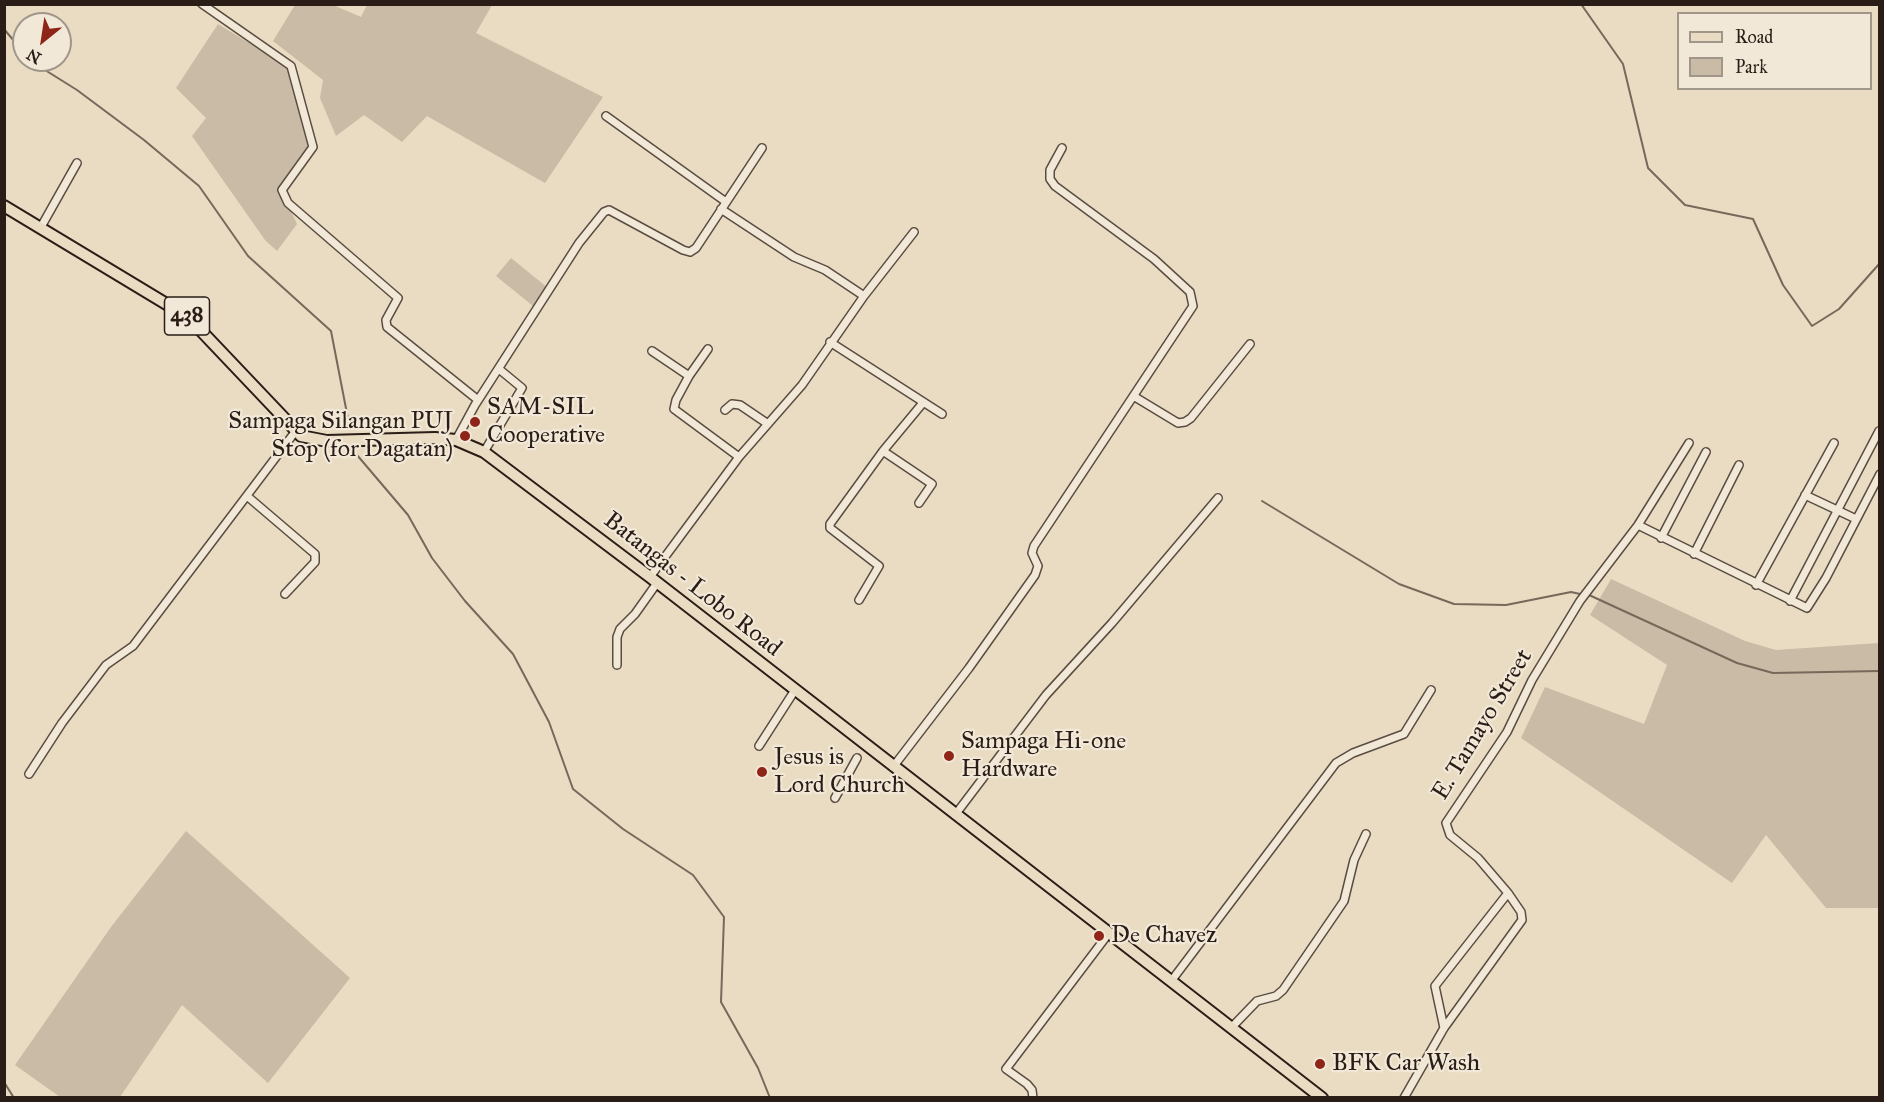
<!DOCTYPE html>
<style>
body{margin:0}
#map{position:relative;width:1884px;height:1102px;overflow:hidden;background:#e9dcc2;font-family:"IM FELL Great Primer",serif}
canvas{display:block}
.frame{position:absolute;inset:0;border:6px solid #2a1c16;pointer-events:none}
.legend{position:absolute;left:1677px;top:12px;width:195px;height:78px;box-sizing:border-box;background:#f1e8d7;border:2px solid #a1968a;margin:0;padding:8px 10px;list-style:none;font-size:18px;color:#2a1c16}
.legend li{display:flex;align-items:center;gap:12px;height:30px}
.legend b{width:30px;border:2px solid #a1968a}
.north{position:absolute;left:12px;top:12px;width:60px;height:60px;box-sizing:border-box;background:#f1e8d7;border:2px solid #a1968a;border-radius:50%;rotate:210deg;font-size:16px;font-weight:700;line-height:24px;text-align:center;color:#2a1c16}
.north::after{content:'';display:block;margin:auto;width:21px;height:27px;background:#8f2418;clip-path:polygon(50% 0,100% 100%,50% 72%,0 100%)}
</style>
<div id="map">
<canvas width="1884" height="1102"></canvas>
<div class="frame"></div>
<ul class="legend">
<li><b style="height:8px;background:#e9dcc2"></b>Road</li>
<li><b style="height:16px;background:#c9bba5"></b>Park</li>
</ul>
<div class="north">N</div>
</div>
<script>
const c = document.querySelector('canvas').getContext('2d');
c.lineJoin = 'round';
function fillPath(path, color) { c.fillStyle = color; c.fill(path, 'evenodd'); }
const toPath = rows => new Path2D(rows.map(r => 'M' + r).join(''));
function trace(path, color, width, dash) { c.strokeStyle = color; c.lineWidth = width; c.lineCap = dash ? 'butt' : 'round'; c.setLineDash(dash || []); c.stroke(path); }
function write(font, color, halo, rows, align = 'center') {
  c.font = font + ' "IM FELL Great Primer",serif'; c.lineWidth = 4.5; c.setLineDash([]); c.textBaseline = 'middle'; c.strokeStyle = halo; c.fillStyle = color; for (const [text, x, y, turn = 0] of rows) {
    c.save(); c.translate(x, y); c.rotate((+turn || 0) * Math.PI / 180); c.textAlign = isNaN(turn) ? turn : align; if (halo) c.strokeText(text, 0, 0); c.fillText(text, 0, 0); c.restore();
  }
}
const green = toPath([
 [295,5,333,5,361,17,367,5,492,5,476,33,603,97,545,183,427,116,402,142,364,115,336,136,320,98,323,80,273,41],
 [218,24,290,68,312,146,281,191,297,224,277,251,265,240,192,136,206,118,176,88],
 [511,258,548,288,533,306,496,276],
 [1611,579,1745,641,1776,650,1879,643,1879,908,1826,908,1766,835,1732,883,1521,738,1545,687,1644,724,1667,665,1590,615],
 [186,831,350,978,268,1083,182,1005,120,1097,60,1097,15,1065,111,927]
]);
const stream = toPath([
 [1581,4,1623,64,1648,168,1685,205,1753,219,1783,285,1812,326,1839,309,1880,263],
 [4,29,24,53],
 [29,60,77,90,144,140,199,186,248,256,331,331,349,424],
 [357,455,408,515,432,558,465,601,513,654,549,722,573,789,623,829,693,875,724,917,721,1002,758,1068,770,1098],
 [1262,501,1399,584,1454,604,1506,605,1571,592,1580,594],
 [1589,595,1737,663,1773,673,1880,671],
 [4,1082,14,1098]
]);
const minor = toPath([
 [202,4,291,66,313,147,282,190,288,203,398,298,386,320,387,327,478,400],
 [606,116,726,202],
 [721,209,794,257,825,270,864,296],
 [41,227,77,163],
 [830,342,942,414],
 [708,349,689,376,676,400,674,409,739,457],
 [652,351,689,376],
 [1135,397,1178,423,1185,422,1191,418,1250,344],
 [725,410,732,404,740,405,768,424],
 [456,440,475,405,579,243,604,212,609,210,683,250,690,252,696,248,762,148],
 [883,451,932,484,919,503],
 [484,452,522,388,499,369],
 [1805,495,1856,519],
 [247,496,315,554,315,562,285,594],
 [1638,525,1807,608,1826,578,1880,474],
 [1661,538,1706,452],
 [1694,554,1739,465],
 [650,577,739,457,802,385,864,296,914,232],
 [1756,585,1834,443],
 [859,600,879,566,830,528,830,524,883,451,922,404],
 [1790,601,1879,431],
 [617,665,617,637,620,629,635,614,657,583],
 [759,746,795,690],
 [893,767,969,668,1035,575,1038,566,1032,553,1034,546,1193,306,1190,292,1154,259,1055,186,1050,179,1050,170,1062,148],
 [29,774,62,723,106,665,133,646,295,432],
 [835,798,857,758],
 [955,815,1046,695,1112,623,1218,498],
 [1172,980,1336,763,1353,753,1404,734,1431,690],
 [1232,1027,1257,1001,1276,996,1283,990,1344,901,1354,860,1366,834],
 [1444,1028,1435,986,1508,893],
 [1033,1098,1032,1090,1027,1084,1006,1069,1109,933],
 [1404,1098,1444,1028,1522,920,1521,912,1508,893,1478,858,1450,835,1446,823,1507,732,1532,680,1580,601,1638,525,1689,443]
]);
const primary = toPath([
 [4,206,188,317,301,436,327,441,435,438,456,440,484,452,650,577,1322,1098]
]);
const markers = [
 [475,422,6,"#8f2418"],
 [465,436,6,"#8f2418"],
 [949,756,6,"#8f2418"],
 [762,772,6,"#8f2418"],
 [1099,936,6,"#8f2418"],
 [1320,1064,6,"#8f2418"]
];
const shields = [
 [187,316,45]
];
const shieldNames = [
 ["438",187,316]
];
const poiNames = [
 ["SAM-SIL",487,408],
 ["Cooperative",487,436],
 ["Sampaga Silangan PUJ",453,422,"right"],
 ["Stop (for Dagatan)",453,450,"right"],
 ["Sampaga Hi-one",961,742],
 ["Hardware",961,770],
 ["Jesus is",774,758],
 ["Lord Church",774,786],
 ["De Chavez",1111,936],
 ["BFK Car Wash",1332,1064]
];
const streetNames = [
 ["Batangas - Lobo Road",692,585,38],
 ["E. Tamayo Street",1483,725,-59]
];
fillPath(green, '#c9bba5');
trace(stream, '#76685a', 2);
trace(minor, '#5a4c41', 10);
trace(primary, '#2a1c16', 14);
trace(minor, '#f1e8d7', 7);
trace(primary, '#e9dcc2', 10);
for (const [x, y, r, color] of markers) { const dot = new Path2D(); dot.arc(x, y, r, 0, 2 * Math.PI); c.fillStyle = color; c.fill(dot); trace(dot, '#f1e8d7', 2); }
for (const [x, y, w] of shields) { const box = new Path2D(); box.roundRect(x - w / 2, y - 19, w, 38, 4.5); c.fillStyle = '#f1e8d7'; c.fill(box); trace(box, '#2a1c16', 1.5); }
write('bold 22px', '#2a1c16', null, shieldNames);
write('24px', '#2a1c16', '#f1e8d7', poiNames, 'left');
write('24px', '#2a1c16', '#f1e8d7', streetNames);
</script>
